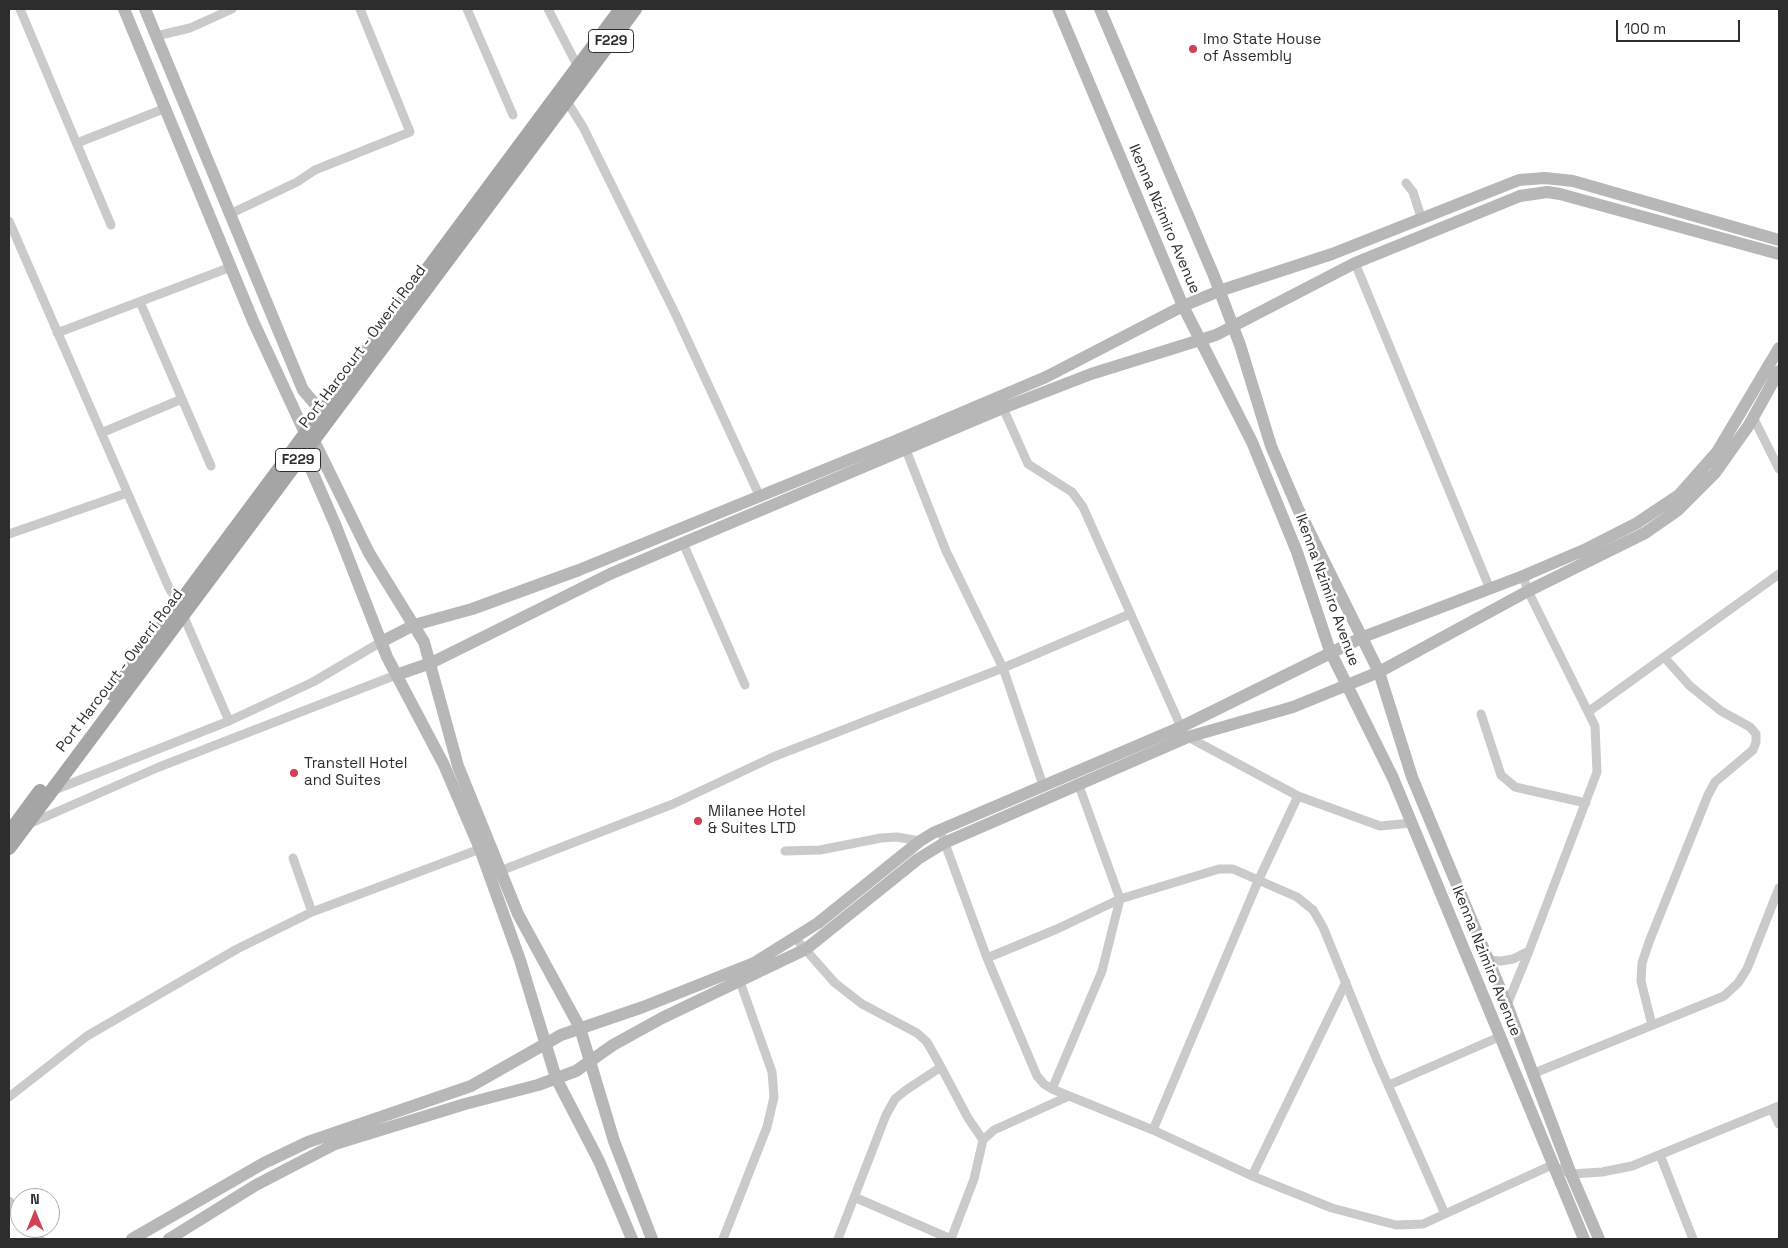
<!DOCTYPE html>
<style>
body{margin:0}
#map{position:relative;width:1788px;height:1248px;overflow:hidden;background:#fff;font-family:"Space Grotesk",sans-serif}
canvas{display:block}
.frame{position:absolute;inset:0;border:10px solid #2d2d2d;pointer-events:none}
.north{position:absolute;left:10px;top:1188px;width:50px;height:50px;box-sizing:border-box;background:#fff;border:1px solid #ababab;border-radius:50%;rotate:0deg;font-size:14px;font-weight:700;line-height:20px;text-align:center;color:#2d2d2d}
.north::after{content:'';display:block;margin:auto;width:18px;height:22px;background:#d34056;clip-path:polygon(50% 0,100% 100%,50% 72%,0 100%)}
.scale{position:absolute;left:1616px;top:20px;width:124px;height:22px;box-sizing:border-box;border:2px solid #2d2d2d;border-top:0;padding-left:6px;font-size:15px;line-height:18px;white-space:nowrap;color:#2d2d2d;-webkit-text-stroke:4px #fff;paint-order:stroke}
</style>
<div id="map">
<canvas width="1788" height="1248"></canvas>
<div class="frame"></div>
<div class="north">N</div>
<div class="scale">100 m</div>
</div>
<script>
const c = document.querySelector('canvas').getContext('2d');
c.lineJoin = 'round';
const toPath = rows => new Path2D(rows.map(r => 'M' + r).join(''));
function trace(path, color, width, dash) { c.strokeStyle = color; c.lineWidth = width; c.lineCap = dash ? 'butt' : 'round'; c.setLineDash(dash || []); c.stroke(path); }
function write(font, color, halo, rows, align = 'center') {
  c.font = font + ' "Space Grotesk",sans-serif'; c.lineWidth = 5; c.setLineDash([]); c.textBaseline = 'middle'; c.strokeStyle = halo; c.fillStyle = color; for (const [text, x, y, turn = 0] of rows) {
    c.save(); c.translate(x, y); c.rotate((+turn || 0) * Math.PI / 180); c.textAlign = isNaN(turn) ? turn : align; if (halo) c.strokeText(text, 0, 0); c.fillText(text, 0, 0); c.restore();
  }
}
const street = toPath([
 [20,9,111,225],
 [467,9,513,115],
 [548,9,578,67],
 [156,36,190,28,232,9],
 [566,100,583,127,675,313,760,497],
 [77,143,166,108],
 [1406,183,1413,192,1422,220],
 [230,214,297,182,315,170,410,132,360,9],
 [9,221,169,588,178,603,229,721],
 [1355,263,1490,589],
 [140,302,211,466],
 [57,333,231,267],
 [1003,408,1028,464,1072,492,1083,507,1181,727],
 [1753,417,1779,469],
 [101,433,182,399],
 [906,450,946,551,1003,668,1043,785],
 [9,534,127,493],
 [683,543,745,685],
 [1588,712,1779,574],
 [1481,714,1501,775,1515,787,1586,803],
 [1188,737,1298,796,1380,826,1412,823],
 [52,791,229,721,313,682,381,642],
 [29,824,159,767,396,675],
 [943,838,987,958,1037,1076,1044,1084,1052,1089,1153,1130,1252,1176,1332,1208,1396,1225,1423,1224,1552,1165,1571,1174,1602,1172,1632,1166,1779,1106],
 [785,851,820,850,881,838,897,837,920,841],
 [293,858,312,912],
 [500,871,673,804,773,757,1003,668,1130,614],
 [796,939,835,983,862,1004,917,1033,927,1042,941,1067],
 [987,958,1057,929,1120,899,1219,869,1233,869,1297,897,1313,910,1323,927,1377,1060,1445,1214],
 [1486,960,1501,961,1513,959,1529,951],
 [1507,1005,1529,951,1597,772,1595,726,1528,591,1523,576],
 [1652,1025,1641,981,1642,963,1649,942,1708,795,1715,782,1753,750,1756,742,1756,734,1750,727,1721,711,1690,686,1664,657],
 [1532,1074,1724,996,1738,983,1747,969,1779,888],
 [1389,1085,1499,1037],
 [1052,1089,1102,971,1120,899,1078,783],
 [9,1097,87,1036,237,949,312,912,480,849],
 [1772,1109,1779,1124],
 [1153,1130,1259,879,1298,796],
 [1660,1155,1693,1239],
 [1252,1176,1346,982],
 [854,1197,951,1239],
 [9,1201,20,1215],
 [31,1228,40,1239],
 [723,1239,767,1127,774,1097,772,1072,738,976],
 [838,1239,886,1115,895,1099,906,1090,941,1067,968,1118,983,1140],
 [951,1239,974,1179,983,1140,994,1130,1069,1096]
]);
const secondary = toPath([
 [124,9,253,321,305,433],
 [145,9,303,390,322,412],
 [1058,9,1183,306,1252,442,1297,552,1330,651,1393,778,1584,1239],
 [1100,9,1214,276,1240,345,1271,446,1298,509,1379,672,1412,777,1507,1005,1571,1174,1599,1239],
 [314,441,369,553,424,642,458,766,518,914,580,1028,614,1141,652,1239],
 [304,453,335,524,387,657,444,765,480,849,520,960,556,1078,599,1161,632,1239],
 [381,642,414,625,472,609,579,570,895,441,1046,377,1183,306,1219,291,1332,254,1519,180,1545,178,1573,181,1779,240],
 [396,675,431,663,610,574,683,543,1003,408,1091,374,1216,335,1355,263,1520,196,1547,192,1560,194,1779,254],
 [132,1239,264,1163,308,1142,471,1086,561,1035,643,1007,754,963,818,923,920,841,933,833,1181,727,1363,637,1523,576,1584,550,1637,523,1679,495,1717,452,1779,348],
 [169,1239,256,1185,335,1144,465,1104,538,1085,576,1071,613,1045,662,1018,806,949,918,859,944,843,1188,737,1293,707,1379,672,1528,591,1645,533,1678,510,1715,473,1749,425,1779,371]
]);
const primary = toPath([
 [112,694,621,9],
 [9,833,40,791],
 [9,848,635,9]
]);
const markers = [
 [1193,49,5,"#d34056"],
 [294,773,5,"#d34056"],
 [698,821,5,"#d34056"]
];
const shields = [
 [611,41,45],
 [298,460,45]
];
const shieldNames = [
 ["F229",611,41],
 ["F229",298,460]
];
const poiNames = [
 ["Imo State House",1203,40],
 ["of Assembly",1203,57],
 ["Transtell Hotel",304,764],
 ["and Suites",304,781],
 ["Milanee Hotel",708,812],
 ["& Suites LTD",708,829]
];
const streetNames = [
 ["Ikenna Nzimiro Avenue",1164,219,67],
 ["Port Harcourt - Owerri Road",363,347,-53],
 ["Ikenna Nzimiro Avenue",1327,590,70],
 ["Port Harcourt - Owerri Road",120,671,-53],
 ["Ikenna Nzimiro Avenue",1486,961,68]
];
trace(street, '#cacaca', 9);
trace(secondary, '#b7b7b7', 12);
trace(primary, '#a5a5a5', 14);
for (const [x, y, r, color] of markers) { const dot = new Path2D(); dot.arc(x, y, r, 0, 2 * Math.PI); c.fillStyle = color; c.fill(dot); trace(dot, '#fff', 2); }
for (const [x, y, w] of shields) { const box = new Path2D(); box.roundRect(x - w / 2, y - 11.5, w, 23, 4); c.fillStyle = '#fff'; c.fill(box); trace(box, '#2d2d2d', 1); }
write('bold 14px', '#2d2d2d', null, shieldNames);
write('15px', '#2d2d2d', '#fff', poiNames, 'left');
write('15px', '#2d2d2d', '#fff', streetNames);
</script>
